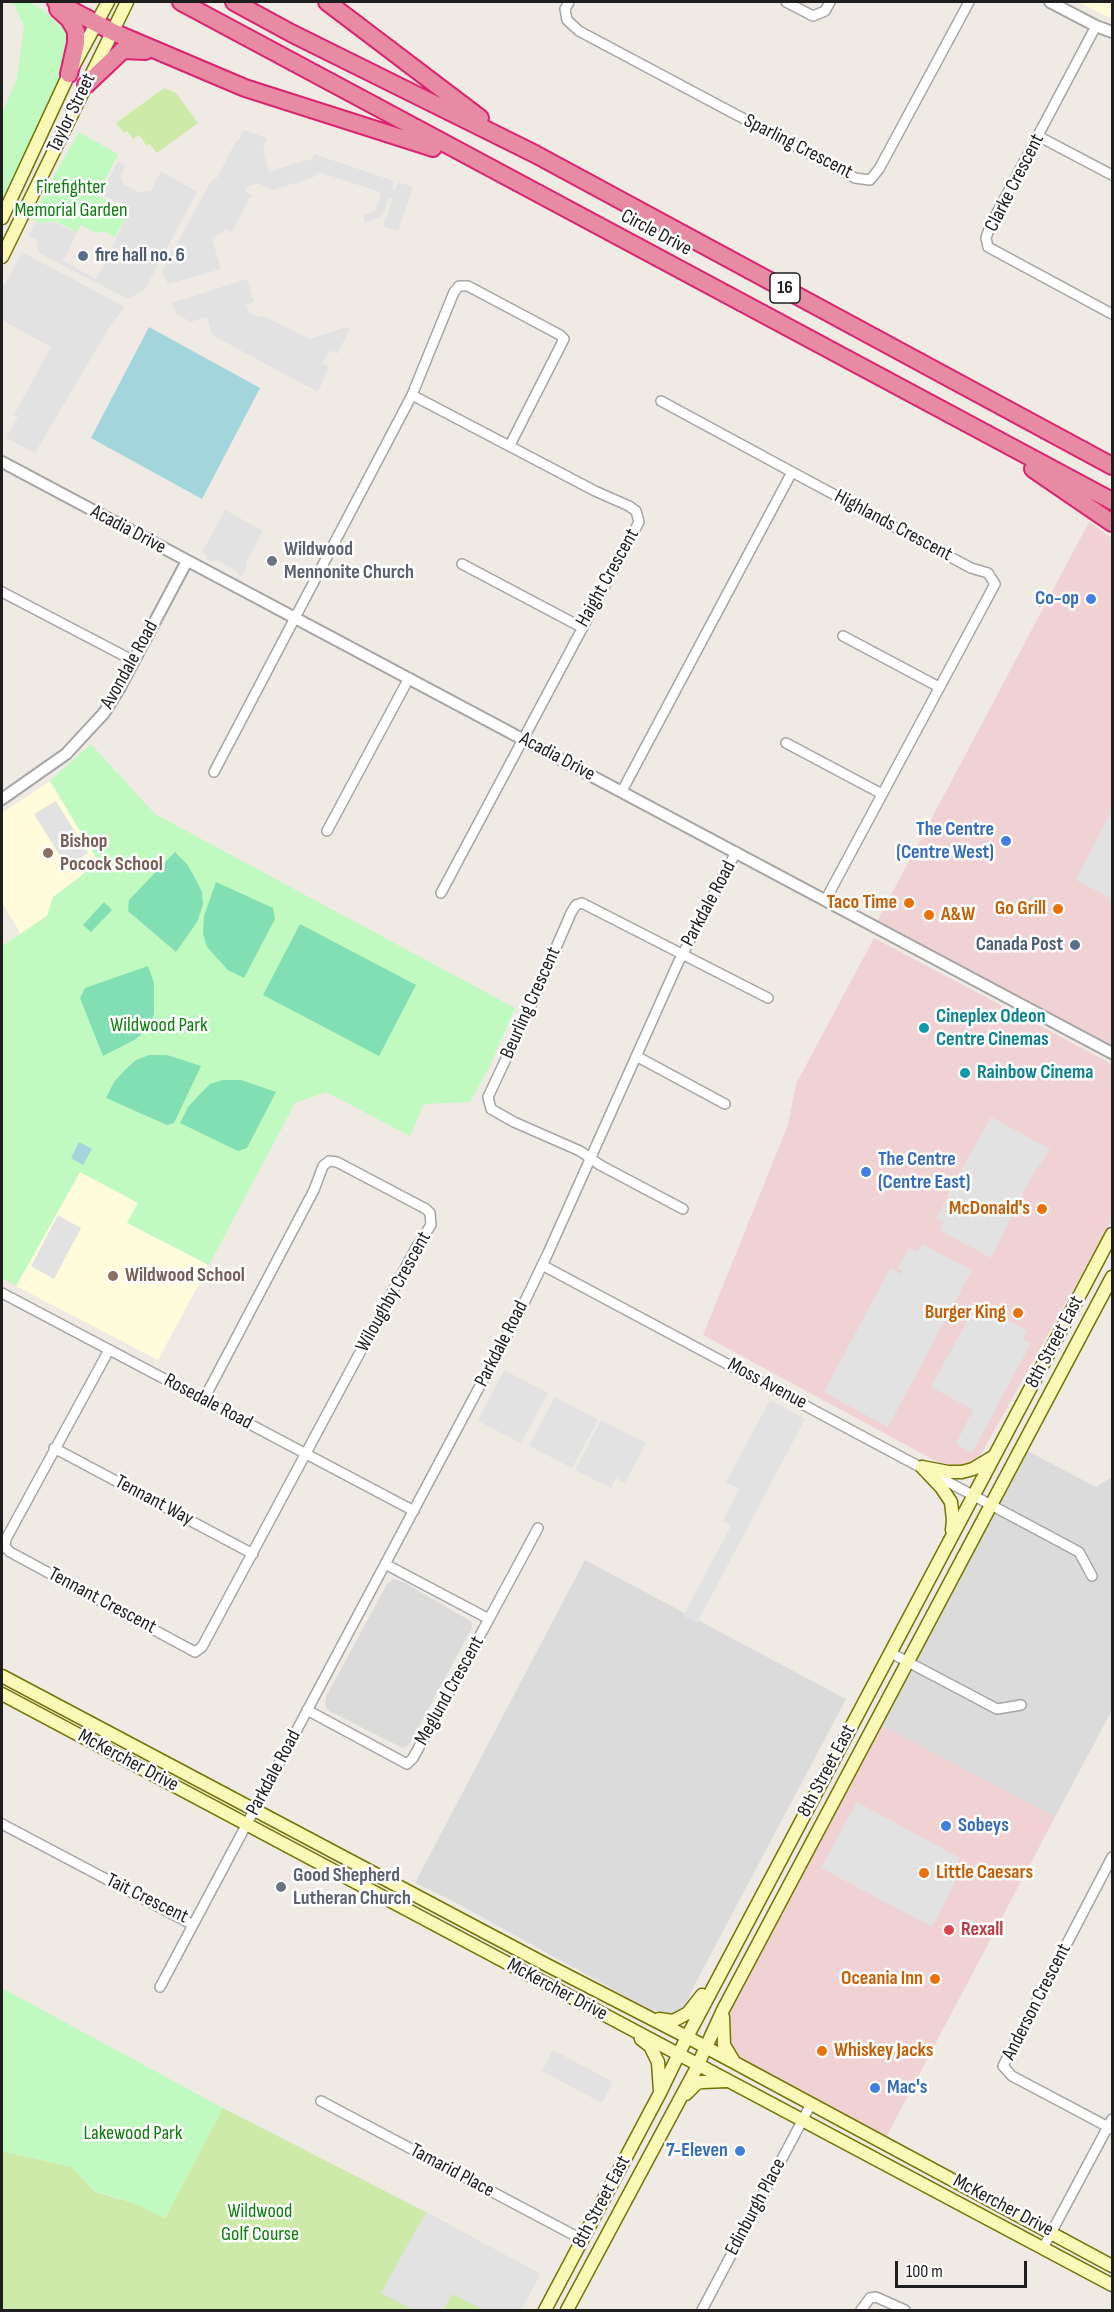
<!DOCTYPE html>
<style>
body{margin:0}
#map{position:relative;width:1114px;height:2312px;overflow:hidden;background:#efeae3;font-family:"Sofia Sans Condensed",sans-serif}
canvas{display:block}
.frame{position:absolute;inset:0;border:3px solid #1e1e1e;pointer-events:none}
.scale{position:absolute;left:895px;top:2261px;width:132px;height:27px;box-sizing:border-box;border:3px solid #1e1e1e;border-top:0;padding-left:8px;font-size:18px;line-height:21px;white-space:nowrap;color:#1e1e1e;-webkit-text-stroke:4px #fff;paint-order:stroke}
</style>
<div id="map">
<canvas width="1114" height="2312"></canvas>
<div class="frame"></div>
<div class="scale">100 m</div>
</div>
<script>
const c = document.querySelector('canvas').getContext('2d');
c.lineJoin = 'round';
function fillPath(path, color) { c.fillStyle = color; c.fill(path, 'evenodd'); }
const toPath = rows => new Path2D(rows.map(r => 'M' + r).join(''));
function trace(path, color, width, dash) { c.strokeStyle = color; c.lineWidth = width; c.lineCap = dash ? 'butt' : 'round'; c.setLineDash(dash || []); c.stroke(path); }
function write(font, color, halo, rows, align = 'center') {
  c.font = font + ' "Sofia Sans Condensed",sans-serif'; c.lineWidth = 5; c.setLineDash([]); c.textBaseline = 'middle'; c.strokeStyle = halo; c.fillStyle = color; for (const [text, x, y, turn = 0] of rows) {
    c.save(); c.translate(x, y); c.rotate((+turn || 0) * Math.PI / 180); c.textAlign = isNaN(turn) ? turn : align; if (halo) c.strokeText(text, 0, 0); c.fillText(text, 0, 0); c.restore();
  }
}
const residential = toPath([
 [1022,1448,1096,1487,1112,1477,1112,1710,1055,1817,876,1722],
 [585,1560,846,1699,713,1950,690,1994,685,2010,674,2014,653,2010,634,2001,451,1900,415,1883],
 [394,1579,405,1583,472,1622,472,1628,409,1745,403,1748,329,1711,325,1706,326,1697,387,1584]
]);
const commercial = toPath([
 [1089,522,1112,538,1112,1053,875,925],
 [874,938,1112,1064,1112,1220,980,1456,968,1465,943,1465,703,1335,788,1125,796,1084],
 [876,1722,1055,1817,883,2143,733,2061,723,2010]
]);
const education = toPath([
 [1079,2,1112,2,1112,13,1110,18],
 [50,781,97,859,80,877,53,897,47,916,21,934,2,902,2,813],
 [80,1172,138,1203,128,1223,209,1265,158,1360,16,1286]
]);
const grass = toPath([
 [164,88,176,93,198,123,157,153,150,144,147,146,139,135,133,139,127,131,124,133,116,123],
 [223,2108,426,2212,540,2274,521,2310,2,2310,2,2151,72,2167,95,2192,136,2204,165,2218]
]);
const park = toPath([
 [9,2,30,2,46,12,67,32,71,56,2,207,2,114,17,78,24,26,15,6],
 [79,132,118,154,97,195,129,212,115,237,104,231,96,233,81,225,77,232,55,221,40,223,30,218],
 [91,744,155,814,515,1008,489,1068,470,1102,424,1104,410,1136,326,1092,295,1103,209,1265,127,1223,138,1203,80,1172,16,1286,2,1278,2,946,47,916,53,897,80,877,97,859,50,781],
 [2,1988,223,2108,165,2218,136,2204,95,2191,72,2167,2,2151]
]);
const pitch = toPath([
 [175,852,187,864,195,878,202,892,203,905,197,922,176,952,128,911,129,900],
 [216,882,273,908,275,919,244,978,228,970,217,958,207,947,203,934,204,916],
 [104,902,112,910,91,932,83,925],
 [300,924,416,985,379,1056,263,995],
 [148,966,154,983,154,1014,149,1027,136,1039,103,1056,80,998,85,988],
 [149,1055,167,1055,201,1066,174,1123,167,1125,106,1098,114,1082,125,1070,136,1060],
 [223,1080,241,1080,276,1092,247,1148,238,1151,180,1123,188,1107,199,1095,210,1084]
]);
const parking = toPath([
 [243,130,267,138,263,151,269,172,306,160,311,161,314,154,394,181,392,189,395,190,398,182,413,187,398,231,383,226,393,198,389,197,384,212,379,218,365,223,363,215,375,211,381,196,380,192,319,172,312,178,272,190,258,183,247,187,245,191,251,195,232,232,226,229,212,239,221,269,168,284,162,271,211,181,217,178,236,141,238,142],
 [118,162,125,166,121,176,123,184,138,192,151,191,161,171,197,192,145,289,128,299,39,253,36,239,29,236,36,222,40,224,54,222,77,233,63,261,96,279,105,263,99,260,104,250,110,252,130,210,101,194],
 [22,252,125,307,110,326,35,453,6,438,18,417,14,415,51,347,2,320,2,290],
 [247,279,254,302,245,305,252,315,267,318,310,339,346,327,350,329,337,354,330,350,322,363,329,367,318,392,212,335,207,317,190,322,176,313,172,303],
 [225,510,263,531,245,564,247,566,241,576,237,574,238,572,215,559,213,562,206,559,207,555,202,552],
 [56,801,88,853,67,867,34,814],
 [1112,810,1112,899,1076,880],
 [991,1117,1050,1149,1029,1181,991,1258,939,1230,944,1222,936,1218,946,1200,952,1203,954,1200,947,1196],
 [58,1215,81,1228,54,1279,31,1266],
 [922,1244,972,1270,888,1427,824,1392,890,1268,901,1274,903,1271,898,1268,909,1248,917,1252],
 [986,1308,1027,1331,1023,1339,1031,1343,972,1453,956,1444,973,1410,931,1387,973,1310,982,1314],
 [504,1370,548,1393,521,1443,478,1421],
 [555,1397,598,1420,572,1468,529,1446],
 [770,1400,805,1419,697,1623,683,1616,731,1526,723,1521,739,1489,726,1482],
 [601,1420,646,1443,625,1483,616,1478,611,1488,575,1470],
 [857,1802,958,1857,962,1869,932,1927,821,1868],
 [553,2050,613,2082,602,2103,542,2071],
 [426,2212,540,2274,521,2310,485,2310,452,2294,444,2310,413,2310,381,2293]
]);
const water = toPath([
 [149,327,260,388,202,499,91,438],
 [79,1142,92,1149,83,1165,71,1158]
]);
const minor = toPath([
 [569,2,565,9,567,20,579,31,855,178,870,180,879,169,969,2],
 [786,2,813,16,825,11,830,2],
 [1096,26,990,226,986,238,988,247,1112,314],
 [1038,136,1112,175],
 [412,395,454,292,459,286,468,286,560,335,564,339,510,445],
 [661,401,792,472],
 [462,564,581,627],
 [2,592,134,661],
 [843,636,939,687],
 [786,743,882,794],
 [214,772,412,395,595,491,629,506,636,511,639,522,441,893],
 [622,791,792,472,971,568,988,573,995,584,826,899],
 [327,831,409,678],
 [636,1056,725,1104],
 [683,1209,600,1165,580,1151,514,1122,491,1109,488,1097,529,1010,571,913,576,905,582,903,768,998],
 [542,1265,1079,1552,1092,1576],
 [2,1293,414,1511],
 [109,1350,6,1539,5,1547,10,1552,195,1652,202,1647,417,1246,431,1225,430,1213,426,1209,337,1162,329,1161,323,1166,314,1190,204,1399],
 [54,1448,253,1554],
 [489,1619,538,1528],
 [891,1653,997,1709,1021,1705],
 [307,1710,407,1764,413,1758,489,1619,385,1564],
 [2,1824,193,1925],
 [1112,1857,1003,2066,1012,2076,1112,2129],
 [160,1987,524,1303,548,1253,678,963,736,852],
 [321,2101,583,2240],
 [1043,2248,1112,2119],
 [702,2310,811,2104],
 [861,2310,870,2298,876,2297,905,2310]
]);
const tertiary = toPath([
 [1050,2,1096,26,1112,32],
 [2,462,1112,1053],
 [2,799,66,754,104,713,119,689,187,561]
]);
const secondary = toPath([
 [2,218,69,74,108,2],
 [2,257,127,2],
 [922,1467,941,1487,951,1502,953,1520,952,1530],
 [922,1467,948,1472,962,1472,973,1469,993,1457],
 [2,1676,545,1964,687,2037,1112,2266],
 [2,1694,1112,2285],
 [723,2017,724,2045,733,2060],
 [659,2019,673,2021,688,2013,702,1995],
 [641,2039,650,2046,658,2062,660,2091],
 [686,2094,697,2083,702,2082,727,2081],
 [545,2310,660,2093,687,2037,1112,1234],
 [567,2310,695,2071,723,2010,1112,1277]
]);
const motorway = toPath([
 [56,2,113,32,245,88,433,148],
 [181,2,1112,501],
 [234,2,291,33,535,154,1112,466],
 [327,2,480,118],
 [58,9,69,19,76,31,76,43,69,74],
 [86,85,123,50,145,51],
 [1033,469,1112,523]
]);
const markers = [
 [83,256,6,"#5c6f8a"],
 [272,561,6,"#6b7280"],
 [1091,599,6,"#3f7fe0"],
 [1006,841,6,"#3f7fe0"],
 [48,853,6,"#8d6e63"],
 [909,903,6,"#e8710a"],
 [1058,909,6,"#e8710a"],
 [929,915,6,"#e8710a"],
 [1075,945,6,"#5c6f8a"],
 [924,1028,6,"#0f9aa8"],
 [965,1073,6,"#0f9aa8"],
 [866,1172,6,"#3f7fe0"],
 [1042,1209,6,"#e8710a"],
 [113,1276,6,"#8d6e63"],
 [1018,1313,6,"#e8710a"],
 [946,1826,6,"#3f7fe0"],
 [924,1873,6,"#e8710a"],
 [281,1887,6,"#6b7280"],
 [949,1930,6,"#e0444e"],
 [935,1979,6,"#e8710a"],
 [822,2051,6,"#e8710a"],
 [875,2088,6,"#3f7fe0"],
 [740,2151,6,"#3f7fe0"]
];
const shields = [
 [785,288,30]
];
const shieldNames = [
 ["16",785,288]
];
const streetNames = [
 ["Taylor Street",72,113,-64],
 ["Sparling Crescent",798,147,27],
 ["Clarke Crescent",1015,183,-63],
 ["Circle Drive",656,233,28],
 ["Highlands Crescent",893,526,28],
 ["Acadia Drive",128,530,28],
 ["Haight Crescent",608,578,-61],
 ["Avondale Road",130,665,-61],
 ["Acadia Drive",557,757,28],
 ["Parkdale Road",709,904,-62],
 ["Beurling Crescent",531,1003,-66],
 ["Wiloughby Crescent",394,1292,-61],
 ["8th Street East",1055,1342,-62],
 ["Parkdale Road",502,1344,-63],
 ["Moss Avenue",767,1384,28],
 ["Rosedale Road",208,1402,28],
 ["Tennant Way",154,1501,28],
 ["Tennant Crescent",102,1601,28],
 ["Meglund Crescent",450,1691,-61],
 ["McKercher Drive",128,1761,28],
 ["8th Street East",827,1771,-62],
 ["Parkdale Road",274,1773,-62],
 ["Tait Crescent",147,1899,26],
 ["McKercher Drive",557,1990,28],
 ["Anderson Crescent",1037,2002,-63],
 ["Tamarid Place",452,2171,28],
 ["8th Street East",602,2202,-62],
 ["McKercher Drive",1003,2206,28],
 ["Edinburgh Place",756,2207,-62]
];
const parkNames = [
 ["Firefighter",71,188],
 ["Memorial Garden",71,211],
 ["Wildwood Park",159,1026],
 ["Lakewood Park",133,2134],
 ["Wildwood",260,2212],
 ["Golf Course",260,2235]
];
const serviceNames = [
 ["fire hall no. 6",95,256],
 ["Canada Post",1063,945,"right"]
];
const worshipNames = [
 ["Wildwood",284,550],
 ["Mennonite Church",284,573],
 ["Good Shepherd",293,1876],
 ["Lutheran Church",293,1899]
];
const shopNames = [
 ["Co-op",1079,599],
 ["The Centre",994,830],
 ["(Centre West)",994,853],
 ["The Centre",878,1160,"left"],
 ["(Centre East)",878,1183,"left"],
 ["Sobeys",958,1826,"left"],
 ["Mac's",887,2088,"left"],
 ["7-Eleven",728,2151]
];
const educationNames = [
 ["Bishop",60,842],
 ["Pocock School",60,865],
 ["Wildwood School",125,1276]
];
const foodNames = [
 ["Taco Time",897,903],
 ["Go Grill",1046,909],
 ["A&W",941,915,"left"],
 ["McDonald's",1030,1209],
 ["Burger King",1006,1313],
 ["Little Caesars",936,1873,"left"],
 ["Oceania Inn",923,1979],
 ["Whiskey Jacks",834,2051,"left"]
];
const cultureNames = [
 ["Cineplex Odeon",936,1017],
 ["Centre Cinemas",936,1040],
 ["Rainbow Cinema",977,1073]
];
const healthNames = [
 ["Rexall",961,1930]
];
fillPath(residential, '#dcdbdb');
fillPath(commercial, '#f0d2d4');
fillPath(education, '#fffcdc');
fillPath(grass, '#ceeaa9');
fillPath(park, '#c0fac0');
fillPath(pitch, '#81dfb3');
fillPath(parking, '#e2e2e2');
fillPath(water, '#a3d5dd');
trace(minor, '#a5a5a5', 12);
trace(tertiary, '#a5a5a5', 14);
trace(secondary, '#727504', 15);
trace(motorway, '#db2371', 20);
trace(minor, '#fff', 9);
trace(tertiary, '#fff', 10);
trace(secondary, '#faf8b7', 12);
trace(motorway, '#e78aa3', 16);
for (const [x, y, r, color] of markers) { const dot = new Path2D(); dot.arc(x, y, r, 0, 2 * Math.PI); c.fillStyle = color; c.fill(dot); trace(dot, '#fff', 2); }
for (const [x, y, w] of shields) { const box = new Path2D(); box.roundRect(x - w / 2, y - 15, w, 30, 4.5); c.fillStyle = '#fff'; c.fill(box); trace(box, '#1e1e1e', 1.5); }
write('bold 18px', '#1e1e1e', null, shieldNames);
write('20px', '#1e1e1e', '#fff', streetNames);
write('20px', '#0b7d0b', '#fff', parkNames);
write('bold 20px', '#4e5e75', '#fff', serviceNames, 'left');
write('bold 20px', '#5b616d', '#fff', worshipNames, 'left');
write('bold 20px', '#366cbe', '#fff', shopNames, 'right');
write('bold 20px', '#785e54', '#fff', educationNames, 'left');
write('bold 20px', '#c56008', '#fff', foodNames, 'right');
write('bold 20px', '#0d838f', '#fff', cultureNames, 'left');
write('bold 20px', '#be3a42', '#fff', healthNames, 'left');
</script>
